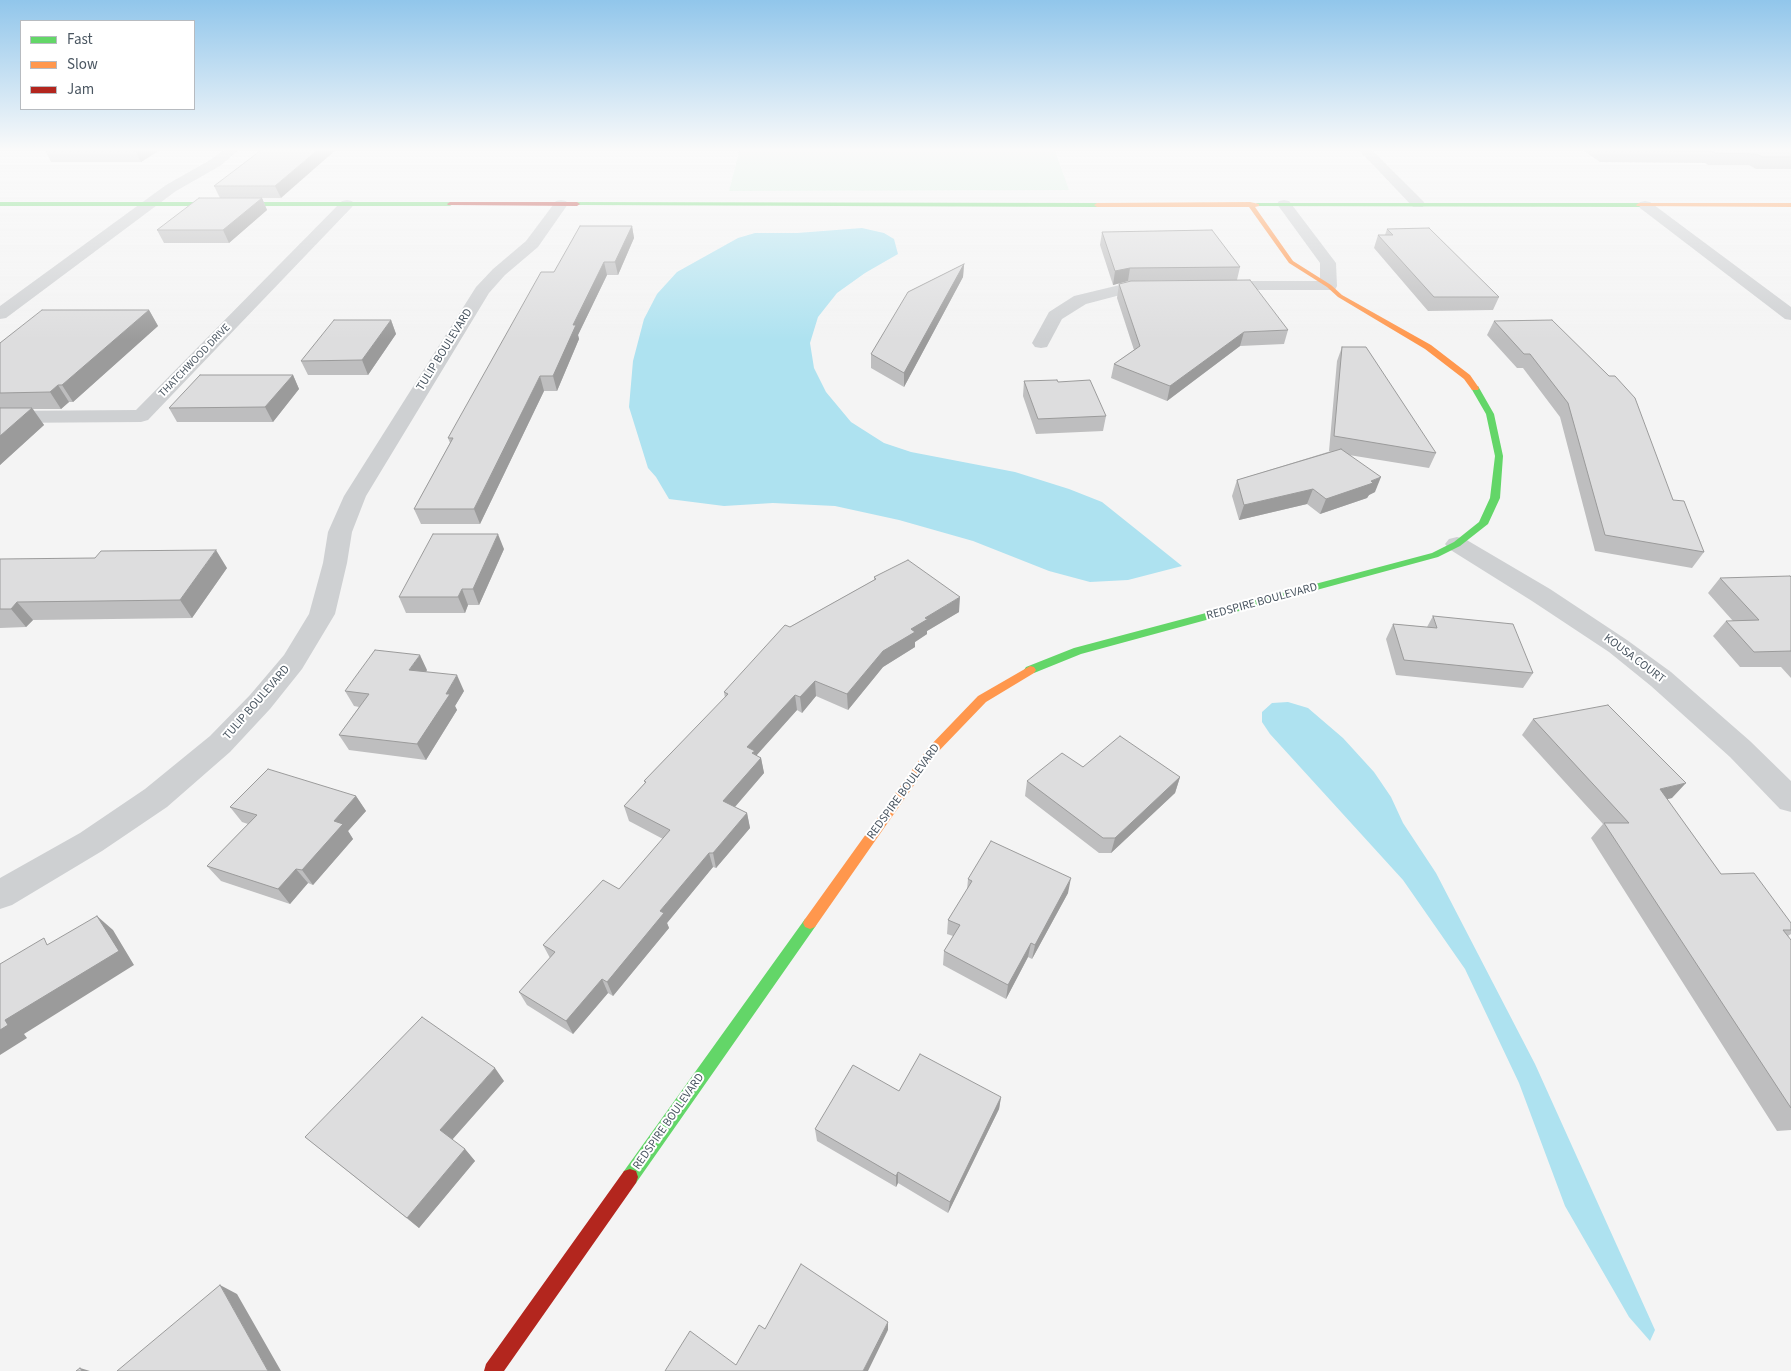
<!DOCTYPE html>
<style>
body{margin:0}
#map{position:relative;width:1791px;height:1371px;overflow:hidden;background:#f4f4f4;font-family:"Source Sans 3",sans-serif}
canvas{display:block}
.legend{position:absolute;left:20px;top:20px;width:175px;height:90px;box-sizing:border-box;background:#fff;border:1px solid #b7bbc0;margin:0;padding:6px 9px;list-style:none;font-size:15px;color:#4a5661}
.legend li{display:flex;align-items:center;gap:10px;height:25px}
.legend b{width:25px;border:1px solid #b7bbc0}
</style>
<div id="map">
<canvas width="1791" height="1371"></canvas>
<ul class="legend">
<li><b style="height:6px;background:#63d668"></b>Fast</li>
<li><b style="height:6px;background:#ff974d"></b>Slow</li>
<li><b style="height:6px;background:#b3261e"></b>Jam</li>
</ul>
</div>
<script>
const c = document.querySelector('canvas').getContext('2d');
c.lineJoin = 'round';
function fillPath(path, color) { c.fillStyle = color; c.fill(path, 'evenodd'); }
const toPath = rows => new Path2D(rows.map(r => 'M' + r).join(''));
function trace(path, color, width, dash) { c.strokeStyle = color; c.lineWidth = width; c.lineCap = dash ? 'butt' : 'round'; c.setLineDash(dash || []); c.stroke(path); }
function write(font, color, halo, rows, align = 'center') {
  c.font = font + ' "Source Sans 3",sans-serif'; c.lineWidth = 4; c.setLineDash([]); c.textBaseline = 'middle'; c.strokeStyle = halo; c.fillStyle = color; for (const [text, x, y, turn = 0] of rows) {
    c.save(); c.translate(x, y); c.rotate((+turn || 0) * Math.PI / 180); c.textAlign = isNaN(turn) ? turn : align; if (halo) c.strokeText(text, 0, 0); c.fillText(text, 0, 0); c.restore();
  }
}
const green = toPath([
 [740,148,1054,148,1069,190,729,191]
]);
const water = toPath([
 [862,228,884,233,894,239,898,254,865,273,837,293,818,317,810,343,814,368,826,392,851,422,884,443,911,452,1015,472,1069,489,1102,502,1182,566,1128,580,1090,582,1049,571,973,541,899,520,835,506,773,503,724,506,669,499,656,477,648,468,629,407,633,361,644,319,657,294,677,272,738,238,755,233,797,233],
 [1288,702,1308,708,1343,738,1374,772,1391,797,1403,823,1436,873,1535,1064,1655,1330,1650,1341,1629,1317,1565,1206,1519,1083,1465,969,1403,880,1270,734,1262,722,1262,712,1272,703]
]);
const street = toPath([
 [227,148,241,148,220,166,176,191,6,318,0,319,0,306,166,185,210,160,227,148],
 [1357,148,1370,148,1423,201,1425,204,1423,207,1413,207,1357,148],
 [347,200,352,201,354,204,352,207,148,420,141,422,0,423,0,411,136,410,342,201,347,200],
 [561,200,566,201,568,204,538,247,505,275,489,293,366,496,352,532,347,563,335,614,302,669,270,709,230,752,167,807,102,851,12,905,0,909,0,878,80,833,145,789,210,736,250,695,284,655,309,614,323,563,328,532,344,496,476,287,493,269,526,241,556,201,561,200],
 [1284,200,1289,201,1336,263,1337,286,1335,290,1211,290,1209,286,1211,282,1217,281,1320,281,1320,263,1277,204,1279,201,1284,200],
 [1645,201,1650,202,1791,307,1791,320,1785,319,1640,208,1638,205,1640,202,1645,201],
 [1154,282,1160,283,1162,287,1160,291,1128,293,1086,304,1062,319,1047,347,1041,348,1035,347,1032,343,1049,312,1074,296,1128,283,1154,282],
 [1457,537,1465,539,1550,589,1627,640,1671,672,1750,741,1791,781,1791,812,1780,809,1730,757,1651,686,1609,652,1532,601,1449,549,1445,544,1449,539,1457,537]
]);
const fast = toPath([
 [0,202,450,202,453,204,450,206,0,206,0,202],
 [577,202,1097,203,1100,205,1097,207,575,205,574,204,577,202],
 [1257,203,1639,203,1642,205,1639,207,1255,206,1254,205,1257,203],
 [1472,386,1478,386,1494,414,1503,456,1500,498,1488,524,1460,546,1438,557,1081,654,1034,673,1026,673,1024,670,1026,667,1074,648,1432,553,1454,542,1479,522,1490,498,1495,456,1486,414,1471,388,1472,386],
 [810,917,815,919,817,923,815,927,636,1183,630,1185,624,1183,622,1177,624,1171,805,919,810,917]
]);
const slow = toPath([
 [1250,202,1259,204,1259,206,1255,207,1293,261,1331,285,1342,295,1431,345,1470,375,1479,388,1478,390,1472,390,1464,379,1425,349,1338,297,1327,287,1289,263,1249,207,1097,207,1094,205,1097,203,1250,202],
 [1639,203,1791,203,1791,207,1637,206,1636,205,1639,203],
 [1030,666,1034,667,1036,670,1034,673,986,702,935,755,815,927,810,929,805,927,803,923,805,919,927,749,978,696,1030,666]
]);
const jam = toPath([
 [450,202,577,202,580,204,577,206,448,205,447,204,450,202],
 [630,1169,636,1171,638,1177,636,1183,504,1371,484,1371,486,1364,624,1171,630,1169]
]);
const wall = toPath([
 [44,148,163,148,141,162,51,162],
 [264,148,281,198,262,198,267,210,229,243,164,243,157,230,220,198,214,186],
 [1580,148,1791,148,1791,169,1756,169,1749,165,1708,165,1705,163,1600,162],
 [632,226,634,238,618,275,607,275,578,335,579,339,557,391,544,391,480,524,421,524,414,509,450,443,448,438,554,272],
 [1387,229,1499,297,1493,310,1428,311,1374,248,1378,235,1385,235],
 [1102,232,1240,267,1237,280,1288,330,1284,344,1240,346,1167,401,1111,378,1114,364,1134,350,1117,298,1119,284,1222,280,1128,281,1113,285,1100,245],
 [964,264,963,277,904,387,871,368,871,354],
 [149,310,158,326,73,402,69,402,61,409,33,409,44,425,0,465,0,343],
 [391,320,396,334,368,375,308,375,301,361],
 [1552,320,1673,500,1704,552,1692,568,1595,551,1560,417,1523,368,1517,368,1487,335,1494,321],
 [1342,347,1436,453,1429,468,1349,455,1375,492,1369,495,1367,498,1320,514,1307,504,1239,520,1232,496,1237,480,1331,451,1329,451,1337,361],
 [293,375,299,389,273,422,177,422,169,408],
 [1024,381,1058,382,1106,416,1103,431,1036,434,1023,396],
 [504,549,479,605,468,605,465,613,406,613,399,597],
 [0,559,227,568,192,618,33,620,26,627,0,628],
 [874,577,959,612,927,631,927,634,915,642,915,647,883,667,848,710,816,696,802,713,797,710,756,755,761,758,764,773,735,807,747,813,750,828,716,868,713,867,667,923,669,928,613,996,608,993,573,1034,527,1005,519,992,550,958,543,945,619,889,663,839,629,821,624,806,645,783,644,781,725,698,724,692,790,627,874,580],
 [1791,577,1791,678,1781,667,1740,667,1713,636,1726,621,1733,621,1708,593,1720,578],
 [1433,616,1533,673,1523,688,1396,675,1386,639,1393,624,1427,627],
 [427,670,426,672,464,691,455,706,457,710,426,760,349,750,339,735,359,707,354,706,345,691],
 [1533,719,1672,798,1667,799,1721,874,1791,923,1791,934,1788,936,1791,940,1791,1130,1777,1131,1591,838,1603,824,1522,735],
 [1180,777,1175,793,1111,853,1099,853,1025,796,1027,781],
 [356,796,366,811,348,831,353,839,313,885,308,883,290,904,221,881,207,866,248,824,242,822,230,807],
 [968,879,1068,893,1032,959,1028,957,1006,999,943,965,944,951,953,936,947,934,948,920,967,890],
 [504,1081,452,1140,465,1149,475,1161,419,1228,305,1137],
 [1001,1097,999,1109,948,1213,898,1183,896,1187,817,1141,815,1129]
]);
const shadedWall = toPath([
 [134,148,163,148,141,162],
 [320,148,338,148,281,198,275,186],
 [262,198,267,210,229,243,223,230],
 [632,226,634,238,618,275,615,262],
 [604,262,607,275,578,335,579,339,557,391,553,376,573,325],
 [964,264,963,277,904,387,904,373],
 [1130,268,1128,281,1113,285,1115,271],
 [149,310,158,326,73,402,62,385],
 [391,320,396,334,368,375,362,360],
 [1244,332,1240,346,1167,401,1170,386],
 [293,375,299,389,273,422,265,407],
 [540,376,544,391,480,524,474,509],
 [58,385,69,402,61,409,50,392],
 [32,408,44,425,0,465,0,436],
 [1381,477,1375,492,1369,495,1367,498,1320,514,1326,499],
 [1313,489,1307,504,1239,520,1244,505],
 [498,534,504,549,479,605,473,589],
 [216,550,227,568,192,618,180,600],
 [462,589,468,605,465,613,458,597],
 [960,597,959,612,927,631,927,634,915,642,915,647,883,667,848,710,847,694,883,651,925,618],
 [17,602,33,620,26,627,11,609],
 [420,655,427,670,417,686,409,670],
 [457,675,464,691,455,706,457,710,426,760,417,744,446,694],
 [815,681,816,696,802,713,800,697],
 [795,695,797,710,756,756,761,758,764,773,727,816,723,801,747,747],
 [1180,777,1175,793,1111,853,1115,838],
 [1686,783,1672,798,1646,804,1660,789],
 [356,796,366,811,348,831,353,839,313,885,302,870,334,821],
 [747,813,750,828,716,868,713,853],
 [709,853,713,867,667,923,669,928,613,996,607,982,660,911],
 [296,869,308,883,290,904,278,889],
 [1071,878,1068,893,1032,959,1035,945],
 [97,916,113,930,134,965,24,1034,27,1038,0,1055,0,1030,5,1020],
 [1031,943,1028,957,1006,999,1008,985],
 [602,979,608,993,573,1034,566,1021],
 [495,1068,504,1081,450,1142,440,1130],
 [1001,1097,999,1109,948,1213,950,1202],
 [465,1149,475,1161,419,1228,407,1218],
 [898,1172,898,1183,896,1187,896,1176],
 [220,1285,237,1294,281,1371,268,1371],
 [888,1322,888,1330,868,1371,863,1371],
 [80,1368,90,1371,82,1371]
]);
const building = toPath([
 [264,148,320,148,275,186,214,186,264,148],
 [1602,148,1791,148,1791,157,1763,157,1756,154,1715,153,1711,151,1605,150,1602,148],
 [199,198,262,198,223,230,157,230,199,198],
 [580,226,632,226,615,262,604,262,573,325,576,325,553,376,540,376,474,509,414,509,453,438,448,438,541,272,554,272,580,226],
 [1429,228,1499,297,1434,297,1378,235,1393,235,1387,229,1429,228],
 [1212,230,1240,267,1130,268,1115,271,1102,232,1212,230],
 [964,264,904,373,871,354,908,292,964,264],
 [1250,280,1288,330,1244,332,1170,386,1114,364,1140,346,1119,284,1131,281,1250,280],
 [42,310,149,310,62,385,58,385,50,392,0,393,0,343,42,310],
 [334,320,391,320,362,360,301,361,334,320],
 [1552,320,1609,376,1615,376,1635,398,1673,500,1684,501,1704,552,1605,535,1568,403,1530,354,1524,354,1494,321,1552,320],
 [1342,347,1366,347,1436,453,1334,436,1342,347],
 [200,375,293,375,265,407,169,408,200,375],
 [1057,380,1058,382,1090,380,1106,416,1038,419,1024,381,1057,380],
 [0,408,32,408,0,436,0,408],
 [1341,449,1381,477,1371,481,1373,483,1326,499,1313,489,1244,505,1237,480,1341,449],
 [433,534,498,534,473,589,462,589,458,597,399,597,433,534],
 [216,550,180,600,17,602,11,609,0,609,0,559,95,558,101,551,216,550],
 [908,560,960,597,925,618,928,619,911,629,915,632,883,651,847,694,815,681,800,697,795,695,747,747,755,751,752,753,761,758,723,801,747,813,713,853,709,853,660,911,664,913,607,982,602,979,566,1021,519,992,555,952,543,945,603,880,619,889,670,830,624,806,646,782,644,781,728,694,724,692,785,625,790,627,876,579,874,577,908,560],
 [1790,576,1791,577,1791,651,1754,652,1726,621,1759,620,1720,578,1790,576],
 [1433,616,1513,624,1533,673,1404,660,1393,624,1437,628,1433,616],
 [375,650,420,655,409,670,457,675,446,694,450,694,417,744,339,735,369,694,345,691,375,650],
 [1608,705,1686,783,1660,789,1721,874,1754,873,1791,923,1791,930,1783,930,1791,940,1791,1108,1604,823,1629,823,1533,719,1608,705],
 [1120,736,1180,777,1115,838,1103,838,1027,781,1062,753,1083,767,1120,736],
 [268,769,356,796,334,821,343,824,302,870,296,869,278,889,207,866,257,815,230,807,268,769],
 [991,841,1071,878,1035,945,1031,943,1008,985,944,951,960,925,948,920,972,881,968,879,991,841],
 [97,916,119,951,5,1020,8,1025,0,1030,0,964,44,938,47,945,97,916],
 [422,1017,495,1068,440,1130,465,1149,407,1218,305,1137,422,1017],
 [920,1054,1001,1097,950,1202,898,1172,896,1176,815,1129,853,1065,899,1091,920,1054],
 [801,1264,888,1322,863,1371,665,1371,690,1331,736,1365,759,1325,765,1329,801,1264],
 [220,1285,268,1371,117,1371,220,1285],
 [80,1368,82,1371,76,1371,80,1368]
]);
const farStreetnames = [
 ["THATCHWOOD DRIVE",195,361,-46]
];
const streetNames = [
 ["TULIP BOULEVARD",445,350,-58],
 ["REDSPIRE BOULEVARD",1262,602,-15],
 ["KOUSA COURT",1634,659,37],
 ["TULIP BOULEVARD",257,703,-49],
 ["REDSPIRE BOULEVARD",904,792,-54],
 ["REDSPIRE BOULEVARD",669,1122,-55]
];
fillPath(green, '#d9f2e3');
fillPath(water, '#aee2f0');
fillPath(street, '#ced0d2');
fillPath(fast, '#63d668');
fillPath(slow, '#ff974d');
fillPath(jam, '#b3261e');
fillPath(wall, '#bebebf');
fillPath(shadedWall, '#9b9b9b');
fillPath(building, '#ddddde');
trace(building, '#9b9b9b', 1);
const sky = c.createLinearGradient(0, 0, 0, 340);
sky.addColorStop(0, '#91c6eb');
sky.addColorStop(0.44, '#fafafa');
sky.addColorStop(1, '#fafafa00');
c.fillStyle = sky;
c.fillRect(0, 0, 1791, 340);
write('11px', '#4a5661', '#fff', farStreetnames);
write('12px', '#4a5661', '#fff', streetNames);
</script>
